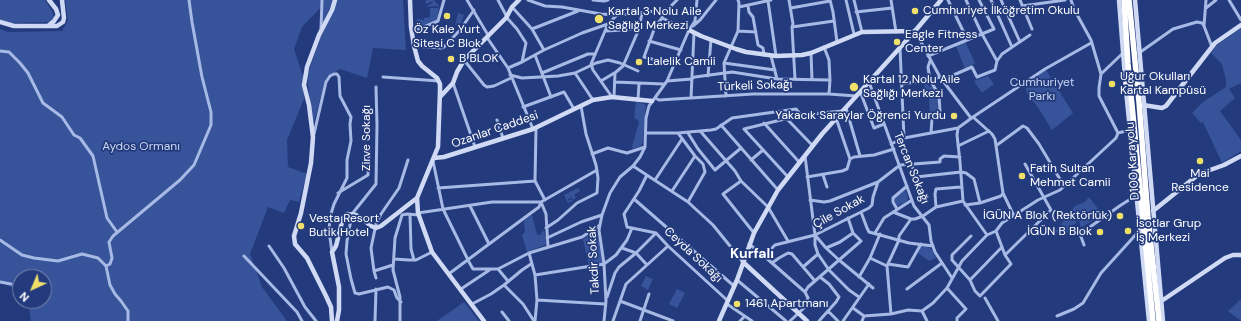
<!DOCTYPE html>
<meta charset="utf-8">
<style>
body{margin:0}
#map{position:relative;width:1241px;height:321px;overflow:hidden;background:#233b7c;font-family:"DM Sans",sans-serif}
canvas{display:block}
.north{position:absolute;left:12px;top:269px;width:40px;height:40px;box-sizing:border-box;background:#233b7c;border:1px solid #7b89b0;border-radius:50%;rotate:224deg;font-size:11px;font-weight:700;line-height:16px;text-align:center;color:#fff}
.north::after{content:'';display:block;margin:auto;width:14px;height:18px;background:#f0e06a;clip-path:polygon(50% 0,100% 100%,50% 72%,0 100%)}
</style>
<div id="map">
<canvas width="1241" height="321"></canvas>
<div class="north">N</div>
</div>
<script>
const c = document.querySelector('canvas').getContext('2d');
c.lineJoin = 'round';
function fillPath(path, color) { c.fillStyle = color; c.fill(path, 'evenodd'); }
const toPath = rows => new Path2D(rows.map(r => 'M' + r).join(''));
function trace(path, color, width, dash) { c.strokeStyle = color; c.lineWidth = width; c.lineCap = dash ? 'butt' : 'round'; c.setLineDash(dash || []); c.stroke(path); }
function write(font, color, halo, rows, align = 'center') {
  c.font = font + ' "DM Sans",sans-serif'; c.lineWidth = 3.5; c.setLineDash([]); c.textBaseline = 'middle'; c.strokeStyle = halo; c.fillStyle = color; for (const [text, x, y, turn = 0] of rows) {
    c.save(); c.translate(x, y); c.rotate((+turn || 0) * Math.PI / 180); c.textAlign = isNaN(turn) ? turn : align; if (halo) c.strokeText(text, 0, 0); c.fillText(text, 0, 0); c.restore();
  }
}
const green = toPath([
 [0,0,45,0,52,11,54,17,49,22,11,23,0,20],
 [65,0,333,0,323,24,323,5,302,27,294,49,303,76,304,99,287,140,288,167,307,174,299,202,290,200,284,213,268,207,250,254,262,287,287,321,31,321,28,301,44,301,44,277,20,277,20,291,0,282,0,29,8,32,62,31,68,20],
 [337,0,403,0,406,50,373,48,367,78,340,69,326,78,313,126,307,76,320,39],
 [427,0,434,0,439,6,437,21,418,29,417,19,423,20,424,21,424,18,430,17,430,8,438,8,437,6,426,7,433,2,433,1,426,4,425,2],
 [458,13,464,15,460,26,455,25],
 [1241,28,1241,83,1229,89,1235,98,1220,111,1241,140,1241,151,1222,163,1203,122,1201,123,1192,113,1203,102,1226,87,1226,80,1222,64,1211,53,1217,45],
 [965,41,975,63,965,69,956,46],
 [1046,70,1073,113,1052,130,1037,106,1027,94,1025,84],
 [988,76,994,84,982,93,974,81],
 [923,82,926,82,929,87,932,86,938,97,938,113,936,115,930,116,929,99],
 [636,101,646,105,643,142,641,146,633,149,632,147,639,122,638,120,634,118],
 [578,188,580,191,574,195,576,198,573,200,570,195,571,198,568,199,569,201,571,199,573,201,568,203,564,195],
 [905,189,908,198,907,201,897,206,894,199],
 [1089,197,1102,214,1081,228,1079,221,1076,221,1076,224,1069,226,1070,231,1064,234,1055,232,1075,206,1085,202],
 [532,215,537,235,540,235,544,230,546,243,545,245,527,252,522,235,525,232,524,221],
 [595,232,598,234,603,263,589,266,583,239],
 [921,246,928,247,932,250,936,258,929,261,918,253],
 [646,276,653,279,648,290,641,286],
 [677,289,685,293,677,308,669,304],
 [1240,300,1241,301,1241,321,1228,311],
 [464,302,479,321,437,321]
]);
const street = toPath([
 [467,0,488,35,488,39,508,68,533,129],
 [498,0,508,19,517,29,526,43,522,62],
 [528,0,545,6,562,7,601,14,617,15,667,10,677,0],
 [593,0,604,1,608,0],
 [789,0,793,24,792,27,795,79],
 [830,0,833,12,837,42],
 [846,0,854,34],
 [854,0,862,32],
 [891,0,896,32],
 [948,0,967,39],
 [966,0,982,34,997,61],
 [991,0,1012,47],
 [1001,0,1020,42],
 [1020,0,1032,29],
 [1071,0,1074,9,1091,40,1101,74],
 [1206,0,1204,26,1212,47],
 [1229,0,1241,20],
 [768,1,776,56],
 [748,6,749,12,753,17,758,45,763,48,764,55],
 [1022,6,1065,0],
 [512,7,532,29,544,50],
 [739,7,771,0],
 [791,8,830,1],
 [1206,8,1216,0],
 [664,11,662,18,655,27,644,57,674,65],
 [856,12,892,8],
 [662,18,689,30],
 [693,26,700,20,716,0],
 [792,27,834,21],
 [321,29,322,0],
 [532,29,578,11],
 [606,31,639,29],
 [738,31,756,32],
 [915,31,940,77,971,118],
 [412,32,438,21,444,0],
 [649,41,681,50],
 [414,46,441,48,444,47,460,30,474,10],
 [824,47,829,60,830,80,829,94],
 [900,48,904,138],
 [0,51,9,52,20,63,28,73,43,103,62,117,74,135,80,138,93,156,107,218,117,232],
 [811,53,812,80],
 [1139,53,1173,29,1197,22,1202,23,1204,26],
 [535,55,551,97],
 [771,56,777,79],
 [928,56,994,29,979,0],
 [464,60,484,85,487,87,494,86,511,78],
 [930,61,928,67,930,80,939,95,940,111,939,116,932,118,931,133],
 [724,63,775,70],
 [508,68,522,62,544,50,582,33,608,24],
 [542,73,588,54,595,54],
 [575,73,593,100],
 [510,75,522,78,558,76,575,73,596,63,608,60,620,63,638,71],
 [708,76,711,40],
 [383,77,439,81],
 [942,80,972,67,977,77,995,70,997,61,1002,54,1030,35],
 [601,81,616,72,623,66,639,29,642,13],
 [667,81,691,79,695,77,732,72,777,79,830,80],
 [615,82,663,84],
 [869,82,914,206,929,225,931,241,935,252,952,278],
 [453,83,475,147],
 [901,84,930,80,940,77],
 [376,87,377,125,376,184,352,214,347,241,346,254,351,279,355,293,359,294,388,287,394,290,397,298,401,302],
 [860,91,874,128,884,124],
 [726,96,724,63,738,31,739,3,738,0],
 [612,97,593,70,591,64,608,24,617,15],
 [614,97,615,73],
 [655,98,659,100,753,94,829,94,856,96],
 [691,98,694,33],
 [638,99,639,84],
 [523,107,564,92,574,109],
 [846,108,860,156],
 [973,117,992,134,995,139,1003,193,1014,216],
 [836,118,850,159],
 [787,119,813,146],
 [497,120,503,138],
 [764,123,800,163],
 [721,125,778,190],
 [536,128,535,181,545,200],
 [958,128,957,135,960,162,963,201,987,235],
 [701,132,735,171,741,181,768,207,788,241],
 [646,133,678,133,711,130,716,129,732,118,796,109,801,115],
 [678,133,695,156,703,164,705,172,688,202],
 [688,133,698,149,715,170,741,148],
 [1118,133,1099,96,1099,88,1101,74,1123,53],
 [314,134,326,82,330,76,334,74,337,74,339,77,340,96,351,117,350,124,351,141,347,160,347,178,334,204,330,217,329,231,332,252],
 [891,144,904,138,958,128,973,117,1045,69,1091,43],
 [997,145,1023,126,1027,128,1039,144,1064,186],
 [958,146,989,131],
 [592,154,608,148,627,153,645,147],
 [805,156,815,235,826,248,839,260,873,288],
 [751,160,763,150],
 [433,161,443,209,469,262,473,269,491,269],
 [911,164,916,177,961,172,966,173,974,179,980,203],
 [633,166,688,202,713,225,743,262],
 [647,175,639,191,624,214,627,227,656,233,668,246,728,301],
 [823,175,827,187],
 [788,177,744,129,801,115,842,111],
 [807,177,842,171,847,169,850,159,854,157,874,155,894,149],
 [655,180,682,139],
 [741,181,723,194,754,233],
 [438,188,535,181],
 [672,191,695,156],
 [338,193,368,175,369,150],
 [634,199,734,286],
 [810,200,824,202,830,201,878,182],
 [541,202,546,214,548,247],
 [965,205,980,203,1001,196,1003,193],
 [470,206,489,244],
 [936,207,935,194,936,189,961,187],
 [897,209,893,202,893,198,907,186],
 [861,212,867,228,869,232,909,243,933,246],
 [893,212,911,219,915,219,923,216,936,207,963,201],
 [418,213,492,202,541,202],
 [410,214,411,249,414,260],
 [546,228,558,220,577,203,597,193,598,178,596,165,586,134,581,106],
 [875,233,884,218,912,200],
 [815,235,815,245,818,254,829,270,849,290,859,297],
 [971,236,952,255,952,260,970,280,1002,247],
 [547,238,581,222,602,215],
 [0,240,22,255,34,258,58,261,82,254,98,258,106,266,110,285,115,294,121,301,128,311,128,321],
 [749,244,764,256,775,245,815,235,869,208,872,205,873,197,878,182,900,165,940,162,940,159,944,156,960,157],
 [1084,245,1080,234,1121,205,1137,195],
 [269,246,284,268,305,307,316,321],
 [622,248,636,253,647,265],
 [826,248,840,242,853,233],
 [529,253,535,275,537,300,535,321],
 [1005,255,1051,210,1025,164],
 [244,256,297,312,302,321],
 [764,256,805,292,808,298,804,308,790,321],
 [870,258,887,266],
 [394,259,409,260,416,260,432,252],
 [772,263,779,258,788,253,792,254,815,281],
 [888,264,908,267,921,244],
 [393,265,374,271,371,248,376,224,381,214,399,188,408,160],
 [106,266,110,264,112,258,109,242,113,236,180,180,194,165,211,125,211,112,202,77,192,22,189,0],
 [803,267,818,254],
 [498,269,508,281],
 [374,271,376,278],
 [450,273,539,207,541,202,597,170],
 [535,275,604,264,616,255,627,240,632,228],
 [859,277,870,258,880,234],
 [737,280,786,321],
 [970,280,975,291,980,296,1011,264,1005,255,996,231],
 [0,282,11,284],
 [504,285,523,304,534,321],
 [947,288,966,309,957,318,957,321],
 [461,289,491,269,498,269,529,253,582,237,600,225],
 [907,289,942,263],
 [805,292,808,287,861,241,853,233,848,218],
 [607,297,615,273,619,267,636,253,656,233],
 [985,298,998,321],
 [537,300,605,304],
 [620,301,673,321],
 [472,304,491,294,504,285,522,270,531,264],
 [727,304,752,321],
 [853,308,864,316],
 [828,311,838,321],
 [922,311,927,321],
 [502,312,509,321],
 [891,314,887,266,899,240,899,236,911,219],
 [1057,316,1074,309,1083,303,1101,273,1140,230],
 [375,321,376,289],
 [400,321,400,297,393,270,395,238,402,215,407,214,419,215],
 [604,321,606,301,604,264,599,230,602,215,610,193,620,177,633,166,640,157,645,147,646,118,649,106,667,81,689,30,695,21,697,0],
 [613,321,626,284,668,246],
 [640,321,649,294],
 [740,321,745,316],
 [819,321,836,302,839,297,829,284,820,277],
 [843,321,869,284],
 [862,321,864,316,891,314,908,310,922,311,933,303,947,288,962,261,987,235,996,231,1002,223,1038,200,1060,190,1116,138,1118,133,1130,130]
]);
const secondary = toPath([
 [410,0,411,27,414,46,418,61,422,66,437,78,440,84,440,91,438,147,417,198,418,213,432,252,484,321],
 [1119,0,1126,90,1149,321],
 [1135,0,1163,321],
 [0,22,14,26,57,26,63,22,64,18,62,0],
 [48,26,54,21,58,15,56,9,49,0],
 [689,30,701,36,736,49,746,52,776,56,802,55,811,53,862,32,915,31],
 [440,97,453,83,457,72,464,60,506,18,512,7,519,0],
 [1143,105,1162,108,1166,106,1215,43,1241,25],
 [434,158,444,157,533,129,593,100,612,97,652,101],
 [1153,211,1199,174,1224,165,1241,156],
 [743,262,807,321],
 [1160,302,1225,258,1233,255,1241,255],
 [332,321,331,307,326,296,307,258,295,244,294,236,301,213,311,163,313,137,309,105,304,85,307,67,319,35,332,10,335,0],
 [337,321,339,310,339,287,332,252,336,246,343,218,347,214,356,215,364,220,371,226,376,228,381,226,417,198],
 [719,321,737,280,754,233,778,190,822,134,915,31,941,0]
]);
const highway = toPath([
 [1124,0,1128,64,1153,321],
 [1129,0,1139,102,1148,217,1159,321],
 [1126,90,1127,78]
]);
const markers = [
 [915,11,4,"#f0e06a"],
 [447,16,4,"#f0e06a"],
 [599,19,5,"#f0e06a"],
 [897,42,4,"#f0e06a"],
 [451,59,4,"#f0e06a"],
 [639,62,4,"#f0e06a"],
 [1112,84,4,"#f0e06a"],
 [854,87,5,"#f0e06a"],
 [954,116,4,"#f0e06a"],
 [1200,161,4,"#f0e06a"],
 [1022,176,4,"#f0e06a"],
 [1120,216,4,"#f0e06a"],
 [301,226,4,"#f0e06a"],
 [1128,231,4,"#f0e06a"],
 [1100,232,4,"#f0e06a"],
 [737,304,4,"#f0e06a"]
];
const poiNames = [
 ["Cumhuriyet İlköğretim Okulu",923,11],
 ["Kartal 3 Nolu Aile",608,12],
 ["Sağlığı Merkezi",608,26],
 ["Öz Kale Yurt",447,30,"center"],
 ["Sitesi C Blok",447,44,"center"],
 ["Eagle Fitness",905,35],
 ["Center",905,49],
 ["B BLOK",459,59],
 ["Lalelik Camii",647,62],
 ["Uğur Okulları",1120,77],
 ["Kartal Kampüsü",1120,91],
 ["Kartal 12 Nolu Aile",863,80],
 ["Sağlığı Merkezi",863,94],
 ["Yakacık Saraylar Öğrenci Yurdu",946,116,"right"],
 ["Fatih Sultan",1030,169],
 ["Mehmet Camii",1030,183],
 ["Mai",1200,174,"center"],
 ["Residence",1200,188,"center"],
 ["İGÜN A Blok (Rektörlük)",1112,216,"right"],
 ["Vesta Resort",309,219],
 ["Butik Hotel",309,233],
 ["İsotlar Grup",1136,224],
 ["İş Merkezi",1136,238],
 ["İGÜN B Blok",1092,232,"right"],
 ["1461 Apartmanı",745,304]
];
const parkNames = [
 ["Cumhuriyet",1042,83],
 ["Parkı",1042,97],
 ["Aydos Ormanı",141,147]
];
const streetNames = [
 ["Türkeli Sokağı",755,86,-2],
 ["Ozanlar Caddesi",495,130,-19],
 ["Zirve Sokağı",367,138,-90],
 ["D100 Karayolu",1133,161,-94],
 ["Tercan Sokağı",911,168,68],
 ["Çile Sokak",839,212,-29],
 ["Ceyda Sokağı",693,255,43],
 ["Takdir Sokak",594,260,-93]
];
const quarterNames = [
 ["Kurfalı",752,254]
];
fillPath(green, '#37539a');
trace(street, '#a7b9e5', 3);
trace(secondary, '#d1daf5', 4.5);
trace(highway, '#fff', 5.5);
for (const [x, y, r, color] of markers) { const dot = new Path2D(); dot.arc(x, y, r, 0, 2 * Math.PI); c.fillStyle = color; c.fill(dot); trace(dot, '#233b7c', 1.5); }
write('12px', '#fff', '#233b7c', poiNames, 'left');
write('12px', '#cad6f4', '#233b7c', parkNames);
write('12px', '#fff', '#233b7c', streetNames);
write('bold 14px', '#fff', '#233b7c', quarterNames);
</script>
